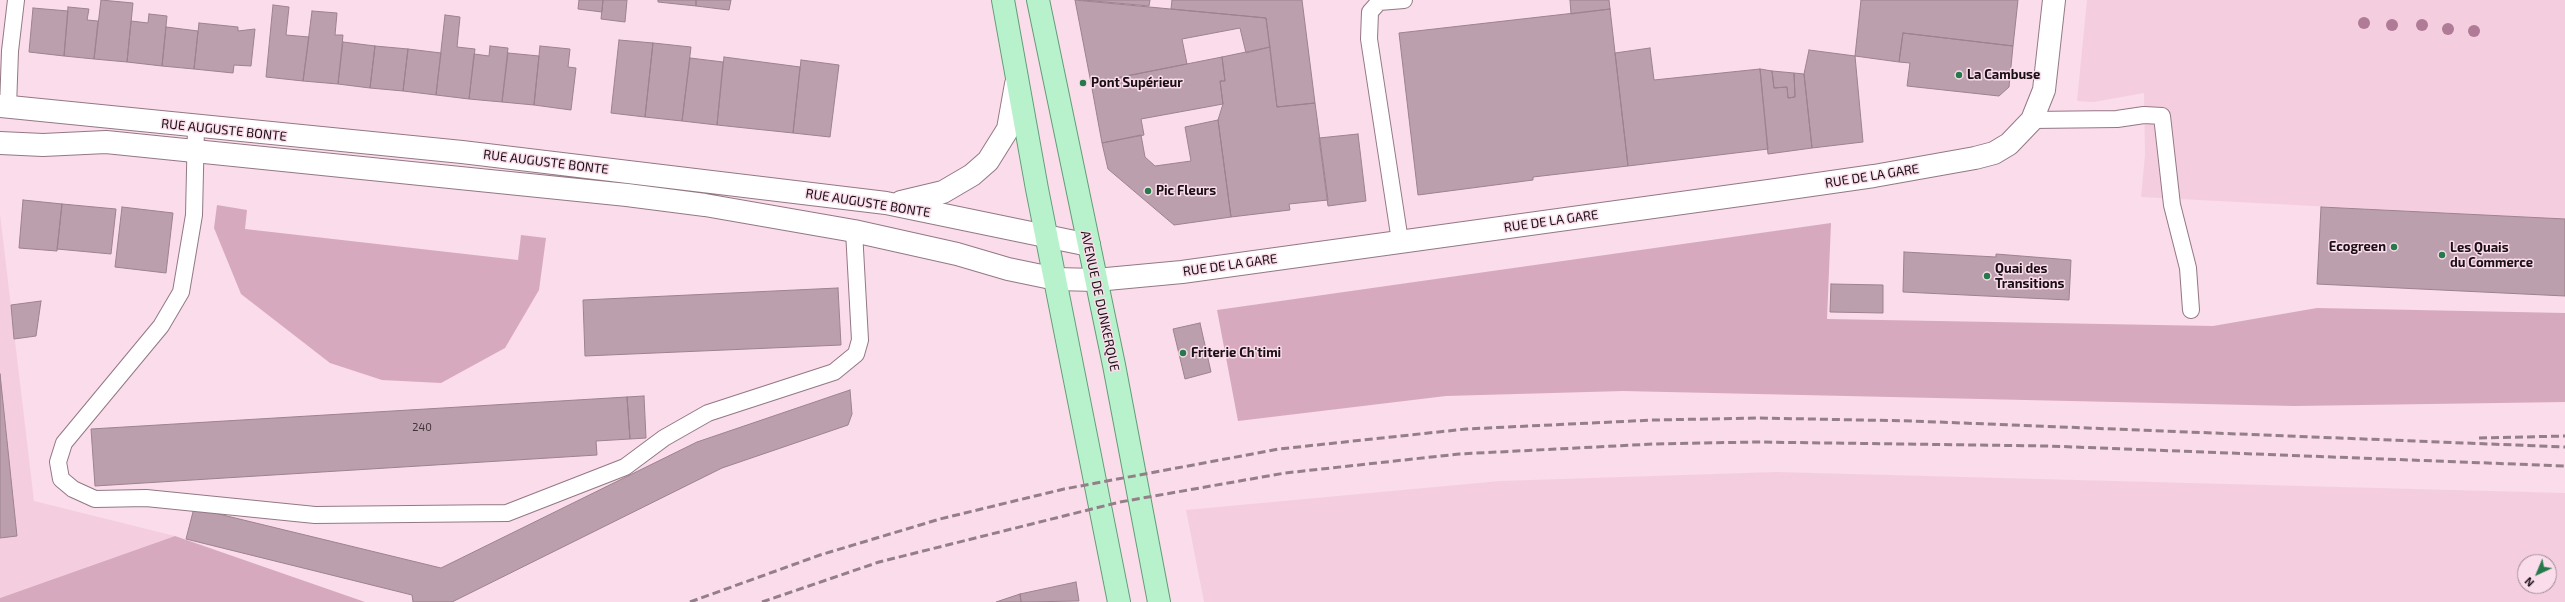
<!DOCTYPE html>
<meta charset="utf-8">
<style>
body{margin:0}
#map{position:relative;width:2565px;height:602px;overflow:hidden;background:#fadcea;font-family:"Exo 2",sans-serif}
canvas{display:block}
.north{position:absolute;left:2517px;top:554px;width:40px;height:40px;box-sizing:border-box;background:#fadcea;border:1px solid #a08a94;border-radius:50%;rotate:224deg;font-size:11px;font-weight:700;line-height:16px;text-align:center;color:#190f14}
.north::after{content:'';display:block;margin:auto;width:14px;height:18px;background:#26794b;clip-path:polygon(50% 0,100% 100%,50% 72%,0 100%)}
</style>
<div id="map">
<canvas width="2565" height="602"></canvas>
<div class="north">N</div>
</div>
<script>
const c = document.querySelector('canvas').getContext('2d');
c.lineJoin = 'round';
function fillPath(path, color) { c.fillStyle = color; c.fill(path, 'evenodd'); }
const toPath = rows => new Path2D(rows.map(r => 'M' + r).join(''));
function trace(path, color, width, dash) { c.strokeStyle = color; c.lineWidth = width; c.lineCap = dash ? 'butt' : 'round'; c.setLineDash(dash || []); c.stroke(path); }
function write(font, color, halo, rows, align = 'center') {
  c.font = font + ' "Exo 2",sans-serif'; c.lineWidth = 3; c.setLineDash([]); c.textBaseline = 'middle'; c.strokeStyle = halo; c.fillStyle = color; for (const [text, x, y, turn = 0] of rows) {
    c.save(); c.translate(x, y); c.rotate((+turn || 0) * Math.PI / 180); c.textAlign = isNaN(turn) ? turn : align; if (halo) c.strokeText(text, 0, 0); c.fillText(text, 0, 0); c.restore();
  }
}
const built = toPath([
 [2087,0,2565,0,2565,219,2141,197,2145,155,2144,93,2094,102,2077,101],
 [0,214,34,501,175,536,0,598],
 [1776,472,2565,493,2565,602,1204,602,1186,510,1500,481],
 [2525,562,2549,562,2549,586,2525,586]
]);
const green = toPath([
 [217,205,247,210,245,229,518,260,521,235,546,238,539,290,505,348,441,383,382,380,330,363,241,294,214,228],
 [1831,223,1827,319,2213,326,2317,308,2565,313,2565,402,2294,406,1623,391,1446,396,1238,421,1217,310],
 [175,536,365,602,0,602,0,598]
]);
const building = toPath([
 [101,0,133,3,127,62,94,59,101,0],
 [579,0,603,0,602,12,578,9,579,0],
 [603,0,627,0,625,22,601,19,603,0],
 [658,0,696,0,696,6,658,2,658,0],
 [696,0,731,0,729,10,696,6,696,0],
 [1075,0,1266,18,1270,47,1246,53,1240,28,1182,39,1187,64,1091,83,1075,0],
 [1083,0,1150,0,1149,6,1083,0],
 [1172,0,1302,0,1315,103,1277,107,1266,18,1171,9,1172,0],
 [1570,0,1609,0,1610,9,1571,14,1570,0],
 [1861,0,2018,0,2013,46,1903,33,1899,62,1855,56,1861,0],
 [273,5,289,7,286,35,309,37,303,81,266,77,273,5],
 [68,7,89,9,87,20,98,21,94,59,64,56,68,7],
 [33,8,68,11,64,56,29,52,33,8],
 [1610,9,1628,166,1533,177,1533,180,1418,195,1399,33,1610,9],
 [312,11,337,13,335,35,343,35,338,84,303,81,312,11],
 [149,14,167,16,162,66,127,62,131,21,148,23,149,14],
 [445,15,460,17,457,47,475,49,469,99,436,95,445,15],
 [199,23,238,27,238,31,255,29,251,66,234,65,233,73,194,69,199,23],
 [166,27,198,31,194,69,162,66,166,27],
 [1903,33,2013,46,2009,87,1999,96,1907,86,1910,63,1899,62,1903,33],
 [619,40,653,43,645,117,611,113,619,40],
 [343,42,375,46,370,88,338,84,343,42],
 [653,43,691,47,682,121,645,117,653,43],
 [375,46,408,49,403,91,370,88,375,46],
 [490,46,508,48,502,102,469,99,474,54,489,56,490,46],
 [540,46,570,49,568,67,576,68,571,110,534,105,540,46],
 [1270,47,1277,107,1315,103,1328,200,1289,204,1290,210,1231,217,1218,120,1223,104,1220,81,1225,81,1222,57,1270,47],
 [1650,48,1654,80,1760,69,1768,149,1628,166,1615,53,1650,48],
 [408,49,441,53,436,95,403,91,408,49],
 [1809,50,1855,56,1863,142,1812,148,1804,74,1809,50],
 [508,53,539,56,534,105,502,102,508,53],
 [724,57,800,67,793,133,717,125,724,57],
 [1222,57,1225,81,1220,81,1223,104,1141,119,1144,135,1102,143,1091,83,1222,57],
 [690,58,723,62,717,125,682,121,690,58],
 [801,60,839,65,830,137,793,133,801,60],
 [1760,69,1772,71,1774,88,1787,87,1788,98,1795,97,1794,73,1804,74,1812,148,1768,154,1760,69],
 [1772,71,1794,73,1795,97,1788,98,1787,87,1774,88,1772,71],
 [1218,120,1231,217,1174,225,1108,169,1102,143,1141,135,1145,157,1155,166,1191,161,1185,127,1218,120],
 [1358,134,1366,201,1328,206,1319,138,1358,134],
 [23,200,62,204,57,251,19,248,23,200],
 [62,204,116,209,111,254,57,249,62,204],
 [122,207,173,213,166,273,115,267,122,207],
 [2321,207,2565,219,2565,296,2317,284,2321,207],
 [1904,252,1996,257,1996,254,2071,260,2069,300,1903,292,1904,252],
 [1831,284,1883,285,1883,313,1830,312,1831,284],
 [838,288,841,345,585,356,583,300,838,288],
 [41,301,36,336,14,339,11,305,41,301],
 [1200,323,1211,372,1185,379,1173,329,1200,323],
 [0,374,17,536,0,538,0,374],
 [850,390,852,414,848,425,722,468,452,602,413,602,412,595,186,539,194,508,441,568,697,442,850,390],
 [644,396,646,438,630,439,627,397,644,396],
 [627,397,630,439,596,441,597,455,95,486,91,429,627,397],
 [1076,582,1079,601,1021,602,1020,594,1076,582],
 [1020,594,1021,602,996,602,1020,594]
]);
const lane = toPath([
 [8,107,10,51,16,0],
 [2032,120,2117,119,2144,115,2162,116,2172,205,2188,268,2191,310],
 [196,127,194,215,181,292,161,326,64,443,58,462,61,479,73,489,95,499,146,498,315,515,507,513,625,467,664,438,708,413,834,372,856,354,860,340,854,231],
 [1400,241,1369,39,1370,12,1379,2,1404,0]
]);
const secondary = toPath([
 [0,106,462,152,886,203,1089,245],
 [0,143,43,145,106,142,627,195,705,205,854,231,957,254,1008,269,1056,279,1096,280,1182,272,1776,190,1874,176,1975,158,1994,153,2009,144,2032,120,2044,90,2054,0],
 [901,202,943,192,972,175,988,161,1008,129,1016,84]
]);
const primary = toPath([
 [1003,0,1037,189,1119,602],
 [1038,0,1114,365,1159,602]
]);
const rail = toPath([
 [2479,438,2565,436],
 [690,602,820,555,940,519,1064,489,1279,449,1466,429,1654,420,1760,418,1912,421,2565,447],
 [762,602,879,562,1120,502,1285,473,1459,454,1654,444,1756,442,2048,446,2565,466]
]);
const trees = [
 [2364,23],
 [2392,25],
 [2422,25],
 [2448,29],
 [2474,31]
];
const markers = [
 [1959,75,4,"#26794b"],
 [1083,83,4,"#26794b"],
 [1148,191,4,"#26794b"],
 [2394,247,4,"#26794b"],
 [2442,255,4,"#26794b"],
 [1987,276,4,"#26794b"],
 [1183,353,4,"#26794b"]
];
const numberNames = [
 ["240",422,427]
];
const poiNames = [
 ["La Cambuse",1967,75],
 ["Pont Supérieur",1091,83],
 ["Pic Fleurs",1156,191],
 ["Ecogreen",2386,247,"right"],
 ["Les Quais",2450,248],
 ["du Commerce",2450,263],
 ["Quai des",1995,269],
 ["Transitions",1995,284],
 ["Friterie Ch'timi",1191,353]
];
const streetNames = [
 ["RUE AUGUSTE BONTE",224,130,6],
 ["RUE AUGUSTE BONTE",546,162,7],
 ["RUE DE LA GARE",1872,176,-9],
 ["RUE AUGUSTE BONTE",868,203,9],
 ["RUE DE LA GARE",1551,221,-8],
 ["RUE DE LA GARE",1230,265,-8],
 ["AVENUE DE DUNKERQUE",1100,301,78]
];
fillPath(built, '#f4cedf');
fillPath(green, '#d7a9be');
fillPath(building, '#bc9fac');
trace(building, '#9d828e', 1);
trace(lane, '#937884', 18);
trace(secondary, '#937884', 24);
trace(primary, '#629d77', 24);
trace(lane, '#fff', 16);
trace(secondary, '#fff', 22);
trace(primary, '#b8f2cd', 22);
trace(rail, '#947f89', 3, [8, 4]);
c.fillStyle = '#af7b96';
for (const [x, y] of trees) { c.beginPath(); c.arc(x, y, 6, 0, 2 * Math.PI); c.fill(); }
for (const [x, y, r, color] of markers) { const dot = new Path2D(); dot.arc(x, y, r, 0, 2 * Math.PI); c.fillStyle = color; c.fill(dot); trace(dot, '#fadcea', 1.5); }
write('11px', '#42333a', null, numberNames);
write('bold 13px', '#190f14', '#fadcea', poiNames, 'left');
write('13px', '#190f14', '#fadcea', streetNames);
</script>
